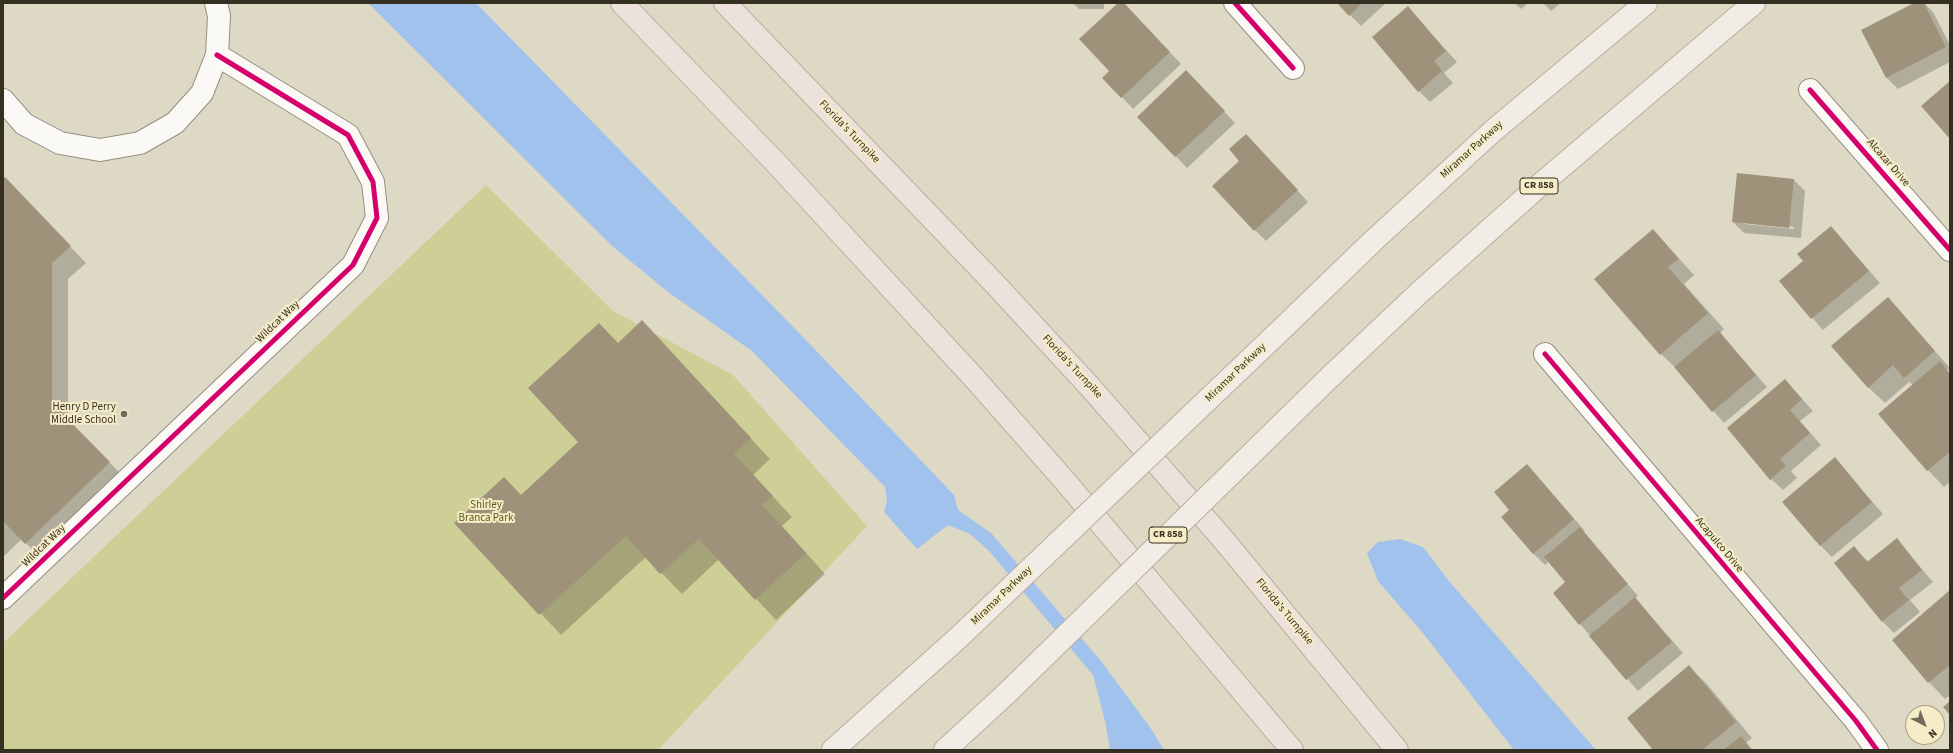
<!DOCTYPE html>
<style>
body{margin:0}
#map{position:relative;width:1953px;height:753px;overflow:hidden;background:#ded9c4;font-family:"Source Sans 3",sans-serif}
canvas{display:block}
.frame{position:absolute;inset:0;border:4px solid #353122;pointer-events:none}
.north{position:absolute;left:1905px;top:705px;width:40px;height:40px;box-sizing:border-box;background:#f6ecc7;border:1px solid #a9a185;border-radius:50%;rotate:138deg;font-size:11px;font-weight:700;line-height:16px;text-align:center;color:#353122}
.north::after{content:'';display:block;margin:auto;width:14px;height:18px;background:#706c5b;clip-path:polygon(50% 0,100% 100%,50% 72%,0 100%)}
</style>
<div id="map">
<canvas width="1953" height="753"></canvas>
<div class="frame"></div>
<div class="north">N</div>
</div>
<script>
const c = document.querySelector('canvas').getContext('2d');
c.lineJoin = 'round';
function fillPath(path, color) { c.fillStyle = color; c.fill(path, 'evenodd'); }
const toPath = rows => new Path2D(rows.map(r => 'M' + r).join(''));
function trace(path, color, width, dash) { c.strokeStyle = color; c.lineWidth = width; c.lineCap = dash ? 'butt' : 'round'; c.setLineDash(dash || []); c.stroke(path); }
function write(font, color, halo, rows, align = 'center') {
  c.font = font + ' "Source Sans 3",sans-serif'; c.lineWidth = 4; c.setLineDash([]); c.textBaseline = 'middle'; c.strokeStyle = halo; c.fillStyle = color; for (const [text, x, y, turn = 0] of rows) {
    c.save(); c.translate(x, y); c.rotate((+turn || 0) * Math.PI / 180); c.textAlign = isNaN(turn) ? turn : align; if (halo) c.strokeText(text, 0, 0); c.fillText(text, 0, 0); c.restore();
  }
}
const green = toPath([
 [486,185,613,311,733,375,867,526,658,750,3,750,3,643]
]);
const water = toPath([
 [368,3,476,3,803,337,954,495,958,510,991,533,1101,661,1152,730,1164,750,1110,750,1105,721,1093,675,990,552,970,534,948,525,917,549,884,512,887,501,885,487,752,351,668,292,612,246],
 [1400,539,1423,547,1449,581,1596,750,1514,750,1422,632,1378,581,1367,553,1378,542]
]);
const shadow = toPath([
 [1073,3,1104,3,1104,9,1079,9],
 [1120,3,1123,3,1133,13,1181,64,1133,109,1122,97,1111,71],
 [1338,3,1386,3,1361,26],
 [1515,3,1528,3,1521,9],
 [1543,3,1561,3,1551,11],
 [1916,3,1924,3,1933,12,1950,45,1950,62,1898,89,1887,78,1862,31],
 [1408,8,1457,62,1444,73,1453,83,1430,102,1419,91],
 [1198,83,1235,123,1187,168,1138,117],
 [1257,147,1308,202,1266,241,1255,230],
 [1738,174,1794,180,1805,191,1801,238,1744,233,1733,222],
 [1744,222,1794,227,1794,229,1744,224],
 [3,180,21,195,86,263,68,279,68,421,126,479,42,559,22,539,3,557],
 [1831,227,1880,283,1823,330,1780,281,1804,261],
 [1653,230,1694,275,1684,284,1724,329,1720,333,1767,387,1724,423,1678,370,1661,354],
 [1888,299,1950,368,1947,371,1950,373,1950,482,1944,487,1928,470,1913,385,1909,382,1885,403,1868,387],
 [642,322,770,459,753,475,792,517,782,526,825,574,776,620,719,559,682,594,646,557,561,635,456,523,521,496,580,442,618,344],
 [1785,380,1813,411,1800,421,1821,445,1791,471,1797,478,1783,490,1771,479],
 [1835,459,1883,514,1832,557,1820,545],
 [1527,465,1585,531,1583,532,1638,596,1635,598,1683,653,1638,691,1580,624,1567,582,1549,561,1545,565,1533,553,1510,510],
 [1897,540,1933,582,1910,600,1920,612,1894,633,1882,621,1854,548,1869,562],
 [1950,592,1950,695,1945,699,1929,682,1893,640],
 [1689,667,1706,683,1752,738,1746,743,1753,750,1654,750]
]);
const building = toPath([
 [1118,3,1124,3,1170,52,1121,98,1102,78,1109,71,1079,39],
 [1337,3,1362,3,1349,16],
 [1914,3,1924,3,1946,47,1886,78,1861,30],
 [1408,6,1446,51,1434,61,1442,71,1418,92,1372,37],
 [1186,70,1225,111,1175,157,1137,117],
 [1950,81,1950,139,1921,106],
 [1246,134,1298,190,1254,231,1212,186,1239,161,1229,149],
 [1737,173,1794,179,1789,228,1732,222],
 [5,177,71,246,52,263,52,403,110,462,25,544,5,523,3,525,3,179],
 [1831,226,1869,271,1811,319,1779,281,1803,261,1797,254],
 [1653,229,1679,259,1668,267,1708,313,1660,355,1594,279],
 [1888,297,1935,351,1904,378,1893,365,1868,388,1831,346],
 [642,320,751,438,734,454,773,496,762,505,806,553,755,600,699,539,660,574,626,536,539,615,454,523,504,477,521,495,578,442,528,388,599,323,618,343],
 [1718,330,1756,375,1712,412,1674,367],
 [1940,361,1950,374,1950,452,1927,471,1878,414],
 [1785,379,1802,399,1790,410,1810,433,1780,459,1786,466,1770,480,1727,428],
 [1835,457,1872,502,1820,546,1782,502],
 [1527,464,1574,519,1533,554,1501,517,1509,510,1494,492],
 [1580,527,1628,584,1579,625,1553,593,1565,582,1544,557],
 [1897,538,1922,570,1899,588,1909,600,1882,622,1834,563,1854,546,1867,562],
 [1950,590,1950,665,1928,683,1892,640],
 [1635,597,1672,642,1626,680,1589,636],
 [1689,665,1736,722,1702,750,1653,750,1627,718],
 [1950,701,1950,715,1943,707],
 [1741,736,1752,750,1723,750]
]);
const minor = toPath([
 [1235,3,1293,68],
 [1810,90,1950,250],
 [3,100,24,124,60,143,100,150,140,143,175,123,202,93,217,55,219,16,216,3],
 [1545,354,1856,721,1877,750],
 [3,598,353,265,377,218,373,182,348,135,217,55]
]);
const primary = toPath([
 [1285,326,1373,241,1494,130,1646,3],
 [1330,377,1420,292,1541,184,1754,3],
 [833,750,958,638],
 [945,750,1007,693]
]);
const motorway = toPath([
 [622,3,776,163,975,379,1064,480,1292,750],
 [725,3,995,284,1091,388,1222,538,1397,750]
]);
const primaryBridge = toPath([
 [958,638,1285,326],
 [1007,693,1330,377]
]);
const cycleway = toPath([
 [1235,3,1293,68],
 [1810,90,1950,250],
 [1545,354,1856,721,1877,750],
 [3,598,353,265,377,218,373,182,348,135,217,55]
]);
const markers = [
 [124,414,4,"#706c5b"]
];
const shields = [
 [1539,186,38],
 [1168,535,38]
];
const shieldNames = [
 ["CR 858",1539,186],
 ["CR 858",1168,535]
];
const streetNames = [
 ["Florida's Turnpike",849,132,46],
 ["Miramar Parkway",1472,150,-42],
 ["Alcazar Drive",1888,163,49],
 ["Wildcat Way",278,322,-44],
 ["Florida's Turnpike",1072,367,47],
 ["Miramar Parkway",1236,373,-44],
 ["Acapulco Drive",1719,545,50],
 ["Wildcat Way",44,546,-44],
 ["Miramar Parkway",1002,596,-44],
 ["Florida's Turnpike",1284,612,50]
];
const poiNames = [
 ["Henry D Perry",116,408],
 ["Middle School",116,421]
];
const parkNames = [
 ["Shirley",486,506],
 ["Branca Park",486,519]
];
fillPath(green, '#cece97');
fillPath(water, '#a1c2ed');
fillPath(shadow, '#0003');
fillPath(building, '#9f927a');
trace(minor, '#949080', 24);
trace(primary, '#baae9e', 24);
trace(motorway, '#baae9e', 24);
trace(minor, '#faf9f6', 22);
trace(primary, '#f2ece6', 22);
trace(motorway, '#ece2db', 22);
trace(primaryBridge, '#baae9e', 24, []);
trace(primaryBridge, '#f2ece6', 22);
trace(cycleway, '#d6006c', 5);
for (const [x, y, r, color] of markers) { const dot = new Path2D(); dot.arc(x, y, r, 0, 2 * Math.PI); c.fillStyle = color; c.fill(dot); trace(dot, '#f6ecc7', 1.5); }
for (const [x, y, w] of shields) { const box = new Path2D(); box.roundRect(x - w / 2, y - 8, w, 16, 3); c.fillStyle = '#f6ecc7'; c.fill(box); trace(box, '#353122', 1); }
write('bold 10px', '#353122', null, shieldNames);
write('11px', '#353122', '#f6ecc7', streetNames);
write('11px', '#353122', '#f6ecc7', poiNames, 'right');
write('11px', '#585b1a', '#f6ecc7', parkNames);
</script>
